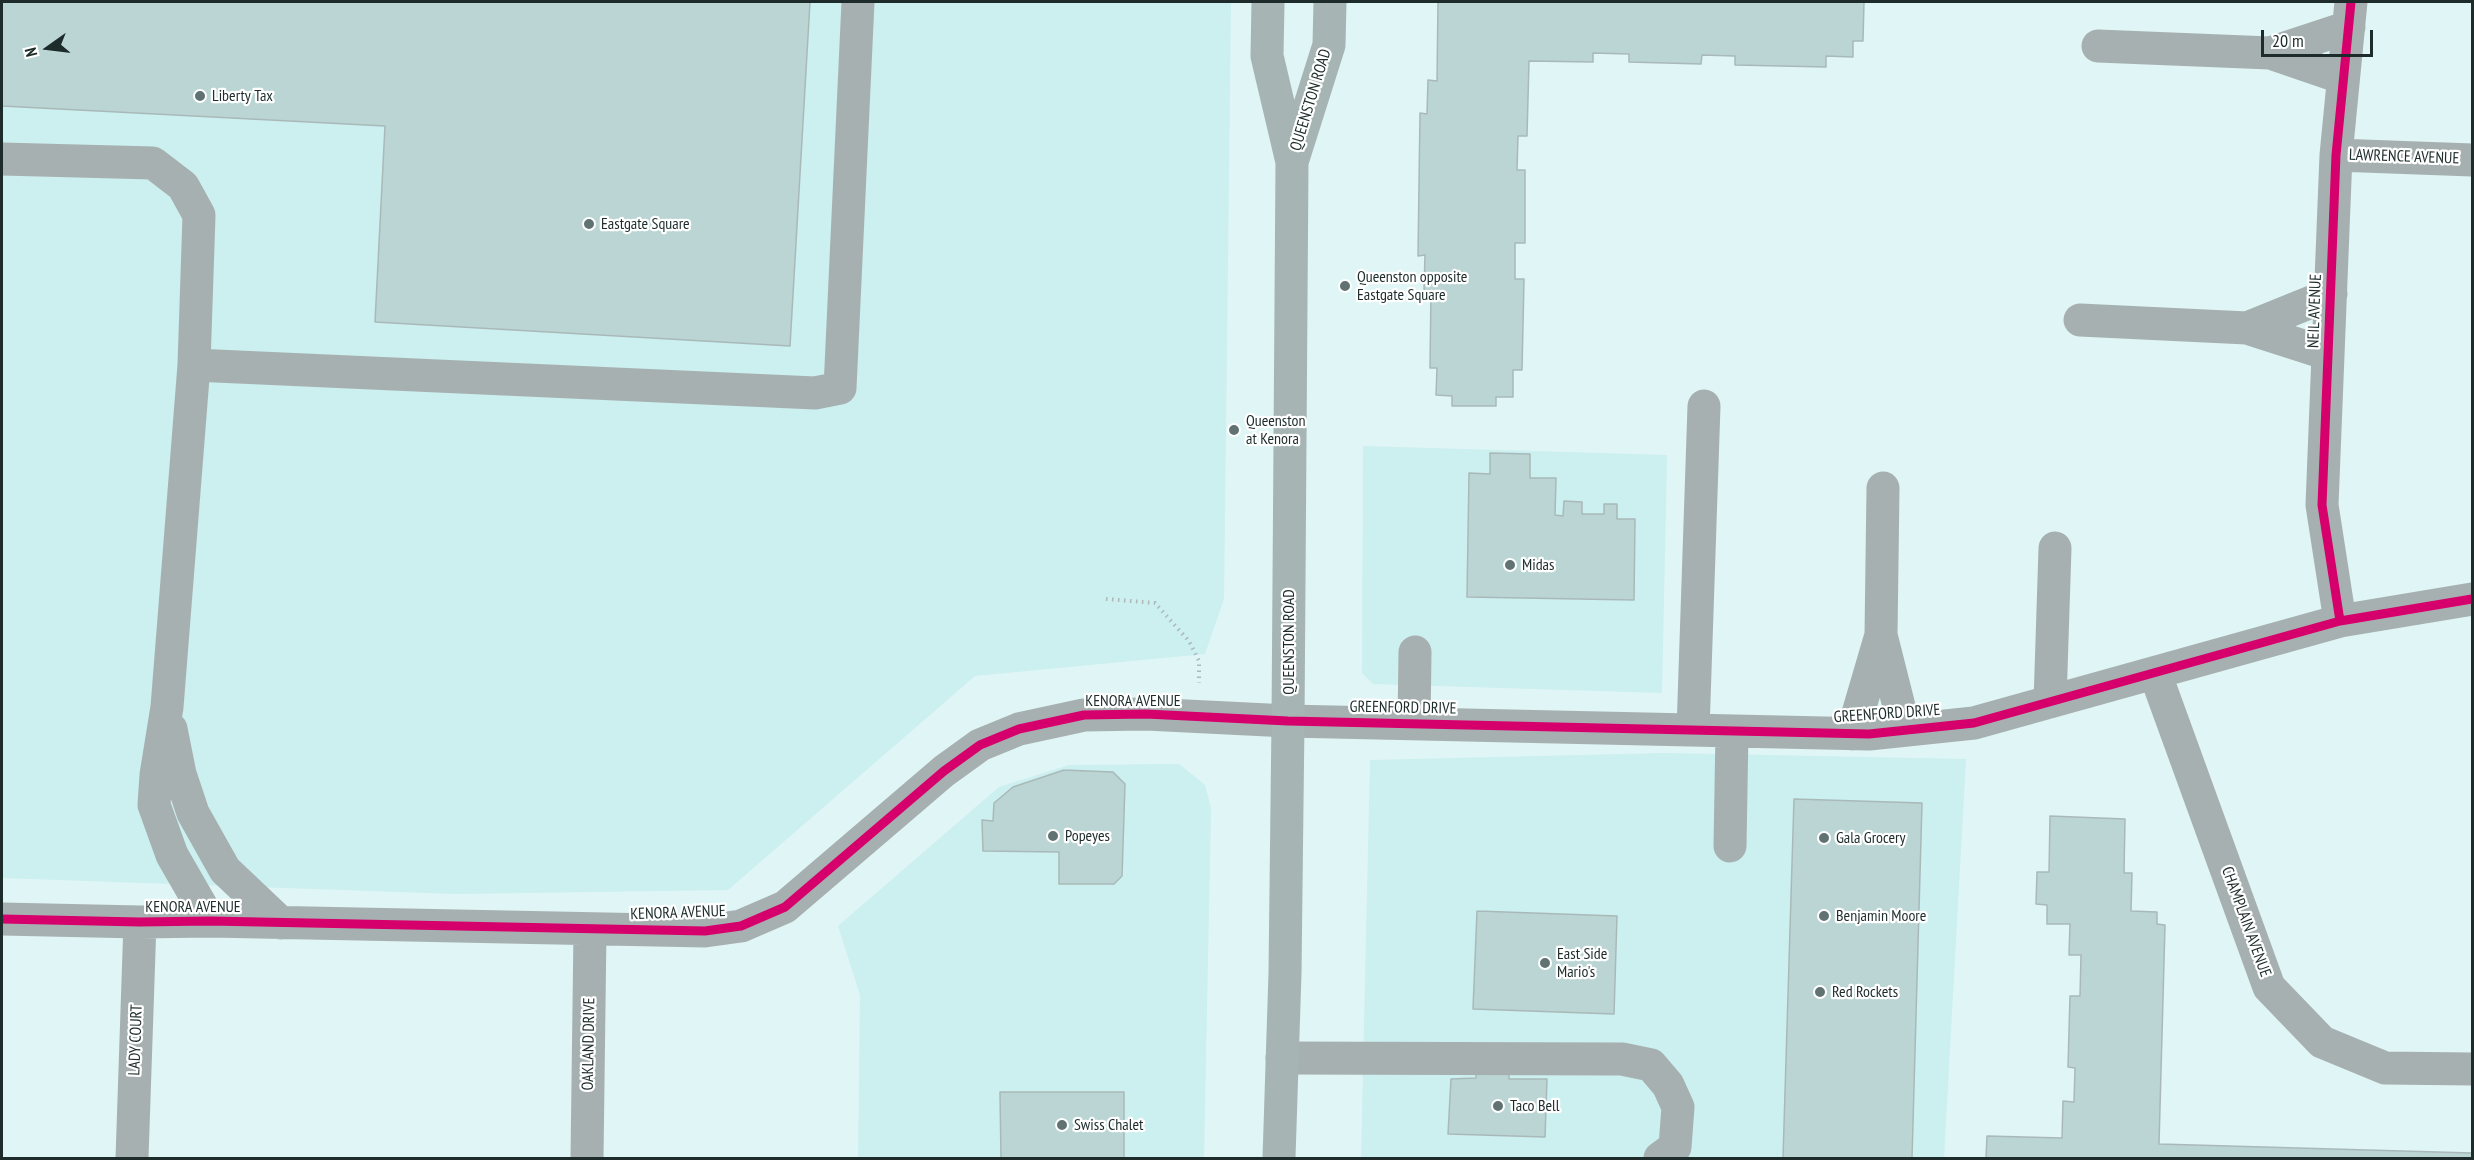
<!DOCTYPE html>
<style>
body{margin:0}
#map{position:relative;width:2474px;height:1160px;overflow:hidden;background:#e0f5f5;font-family:"PT Sans Narrow",sans-serif}
canvas{display:block}
.frame{position:absolute;inset:0;border:3px solid #1d2b2b;pointer-events:none}
.north{position:absolute;left:18px;top:18px;width:60px;height:60px;-webkit-text-stroke:4px #fff;paint-order:stroke;rotate:256deg;font-size:16px;font-weight:700;line-height:24px;text-align:center;color:#1d2b2b}
.north::after{content:'';display:block;margin:auto;width:21px;height:27px;background:#1d2b2b;clip-path:polygon(50% 0,100% 100%,50% 72%,0 100%)}
.scale{position:absolute;left:2261px;top:30px;width:112px;height:27px;box-sizing:border-box;border:3px solid #1d2b2b;border-top:0;padding-left:8px;font-size:18px;line-height:21px;white-space:nowrap;color:#1d2b2b;-webkit-text-stroke:4px #fff;paint-order:stroke}
</style>
<div id="map">
<canvas width="2474" height="1160"></canvas>
<div class="frame"></div>
<div class="north">N</div>
<div class="scale">20 m</div>
</div>
<script>
const c = document.querySelector('canvas').getContext('2d');
c.lineJoin = 'round';
function fillPath(path, color) { c.fillStyle = color; c.fill(path, 'evenodd'); }
const toPath = rows => new Path2D(rows.map(r => 'M' + r).join(''));
function trace(path, color, width, dash) { c.strokeStyle = color; c.lineWidth = width; c.lineCap = dash ? 'butt' : 'round'; c.setLineDash(dash || []); c.stroke(path); }
function write(font, color, halo, rows, align = 'center') {
  c.font = font + ' "PT Sans Narrow",sans-serif'; c.lineWidth = 4.5; c.setLineDash([]); c.textBaseline = 'middle'; c.strokeStyle = halo; c.fillStyle = color; for (const [text, x, y, turn = 0] of rows) {
    c.save(); c.translate(x, y); c.rotate((+turn || 0) * Math.PI / 180); c.textAlign = isNaN(turn) ? turn : align; if (halo) c.strokeText(text, 0, 0); c.fillText(text, 0, 0); c.restore();
  }
}
const built = toPath([
 [2,2,1231,2,1224,599,1205,654,975,676,728,890,456,894,2,878],
 [1363,446,1667,455,1662,693,1373,684,1362,673],
 [1666,753,1966,759,1944,1158,1361,1158,1370,760],
 [1179,764,1205,785,1211,808,1204,1158,858,1158,860,995,838,926,999,787,1069,765]
]);
const building = toPath([
 [2,2,810,2,790,346,375,322,385,126,2,106,2,2],
 [1438,2,1864,2,1863,41,1853,41,1853,57,1826,56,1826,67,1735,65,1735,56,1702,55,1701,64,1629,62,1629,54,1593,53,1593,62,1529,61,1527,136,1518,136,1517,170,1525,170,1525,243,1515,243,1515,279,1524,279,1522,370,1513,370,1513,397,1496,397,1496,406,1452,406,1452,396,1436,395,1437,368,1430,368,1431,291,1424,290,1425,255,1418,256,1420,113,1427,114,1428,80,1437,81,1438,2],
 [1490,453,1530,454,1530,478,1556,478,1555,515,1563,516,1564,501,1582,502,1582,514,1604,514,1604,504,1617,504,1617,519,1635,519,1634,600,1467,597,1469,473,1490,474,1490,453],
 [1064,770,1113,772,1125,784,1122,876,1114,884,1059,884,1059,852,983,851,982,820,993,821,994,803,1013,787,1064,770],
 [1794,799,1922,803,1912,1158,1783,1158,1794,799],
 [2050,816,2125,819,2124,873,2132,873,2131,911,2157,912,2157,924,2165,925,2159,1144,2472,1153,2472,1158,1986,1158,1987,1136,2062,1138,2063,1101,2074,1102,2075,1068,2068,1067,2070,996,2080,996,2081,955,2069,955,2070,924,2047,924,2047,905,2036,904,2037,872,2049,872,2050,816],
 [1477,911,1617,916,1614,1014,1473,1009,1477,911],
 [1476,1069,1509,1070,1509,1079,1547,1079,1545,1137,1448,1134,1451,1079,1476,1078,1476,1069],
 [1000,1092,1124,1092,1124,1158,1001,1158,1000,1092]
]);
const path = toPath([
 [1106,599,1155,603,1189,641,1199,661,1199,683]
]);
const minor = toPath([
 [2098,46,2270,53],
 [2343,78,2270,53,2349,27],
 [2336,155,2472,160],
 [2,159,153,163,183,186,199,215,194,365,167,707,156,775,154,805,172,855,210,921],
 [2080,320,2247,328],
 [2328,354,2247,328,2331,294],
 [194,365,815,393,840,388,858,2],
 [2340,621,2322,505,2336,155,2351,2],
 [1881,635,1883,488],
 [2155,673,2269,987,2322,1042,2385,1068,2472,1069],
 [2050,702,2055,548],
 [1414,723,1415,652],
 [171,729,180,774,193,813,225,870,281,923],
 [1693,730,1704,406],
 [1852,734,1881,635,1905,730],
 [1730,846,1732,731],
 [2,919,140,922,210,921,705,931,741,926,785,907,944,771,980,745,1019,729,1084,715,1146,714,1288,721,1869,734,1974,723,2340,621,2472,599],
 [1282,1058,1622,1059,1651,1065,1668,1085,1678,1107,1675,1147,1660,1158],
 [132,1158,140,922],
 [587,1158,590,930]
]);
const major = toPath([
 [1268,2,1267,56,1292,162,1288,721,1285,973,1279,1158],
 [1292,162,1329,45,1330,2]
]);
const cycleway = toPath([
 [2340,621,2322,505,2336,155,2351,2],
 [2,919,140,922,210,921,705,931,741,926,785,907,944,771,980,745,1019,729,1084,715,1146,714,1288,721,1869,734,1974,723,2340,621,2472,599]
]);
const markers = [
 [200,96,6,"#617272"],
 [589,224,6,"#617272"],
 [1345,286,6,"#617272"],
 [1234,430,6,"#617272"],
 [1510,565,6,"#617272"],
 [1053,836,6,"#617272"],
 [1824,838,6,"#617272"],
 [1824,916,6,"#617272"],
 [1545,963,6,"#617272"],
 [1820,992,6,"#617272"],
 [1498,1106,6,"#617272"],
 [1062,1125,6,"#617272"]
];
const poiNames = [
 ["Liberty Tax",212,96],
 ["Eastgate Square",601,224],
 ["Queenston opposite",1357,277],
 ["Eastgate Square",1357,295],
 ["Queenston",1246,421],
 ["at Kenora",1246,439],
 ["Midas",1522,565],
 ["Popeyes",1065,836],
 ["Gala Grocery",1836,838],
 ["Benjamin Moore",1836,916],
 ["East Side",1557,954],
 ["Mario's",1557,972],
 ["Red Rockets",1832,992],
 ["Taco Bell",1510,1106],
 ["Swiss Chalet",1074,1125]
];
const streetNames = [
 ["QUEENSTON ROAD",1311,100,-73],
 ["LAWRENCE AVENUE",2404,157,2],
 ["NEIL AVENUE",2315,311,-88],
 ["QUEENSTON ROAD",1289,642,-90],
 ["KENORA AVENUE",1133,701],
 ["GREENFORD DRIVE",1403,708,1],
 ["GREENFORD DRIVE",1887,714,-4],
 ["KENORA AVENUE",193,907],
 ["KENORA AVENUE",678,913,-2],
 ["CHAMPLAIN AVENUE",2246,922,70],
 ["LADY COURT",136,1040,-88],
 ["OAKLAND DRIVE",589,1044,-89]
];
fillPath(built, '#ccefef');
fillPath(building, '#bbd5d5');
trace(building, '#a9b9b9', 1.5);
trace(path, '#adb8b8', 4, [1.5, 4.5]);
trace(minor, '#a7b0b0', 33);
trace(major, '#a6b4b4', 33);
trace(cycleway, '#d6006c', 9);
for (const [x, y, r, color] of markers) { const dot = new Path2D(); dot.arc(x, y, r, 0, 2 * Math.PI); c.fillStyle = color; c.fill(dot); trace(dot, '#fff', 2); }
write('16px', '#1d2b2b', '#fff', poiNames, 'left');
write('16px', '#1d2b2b', '#fff', streetNames);
</script>
